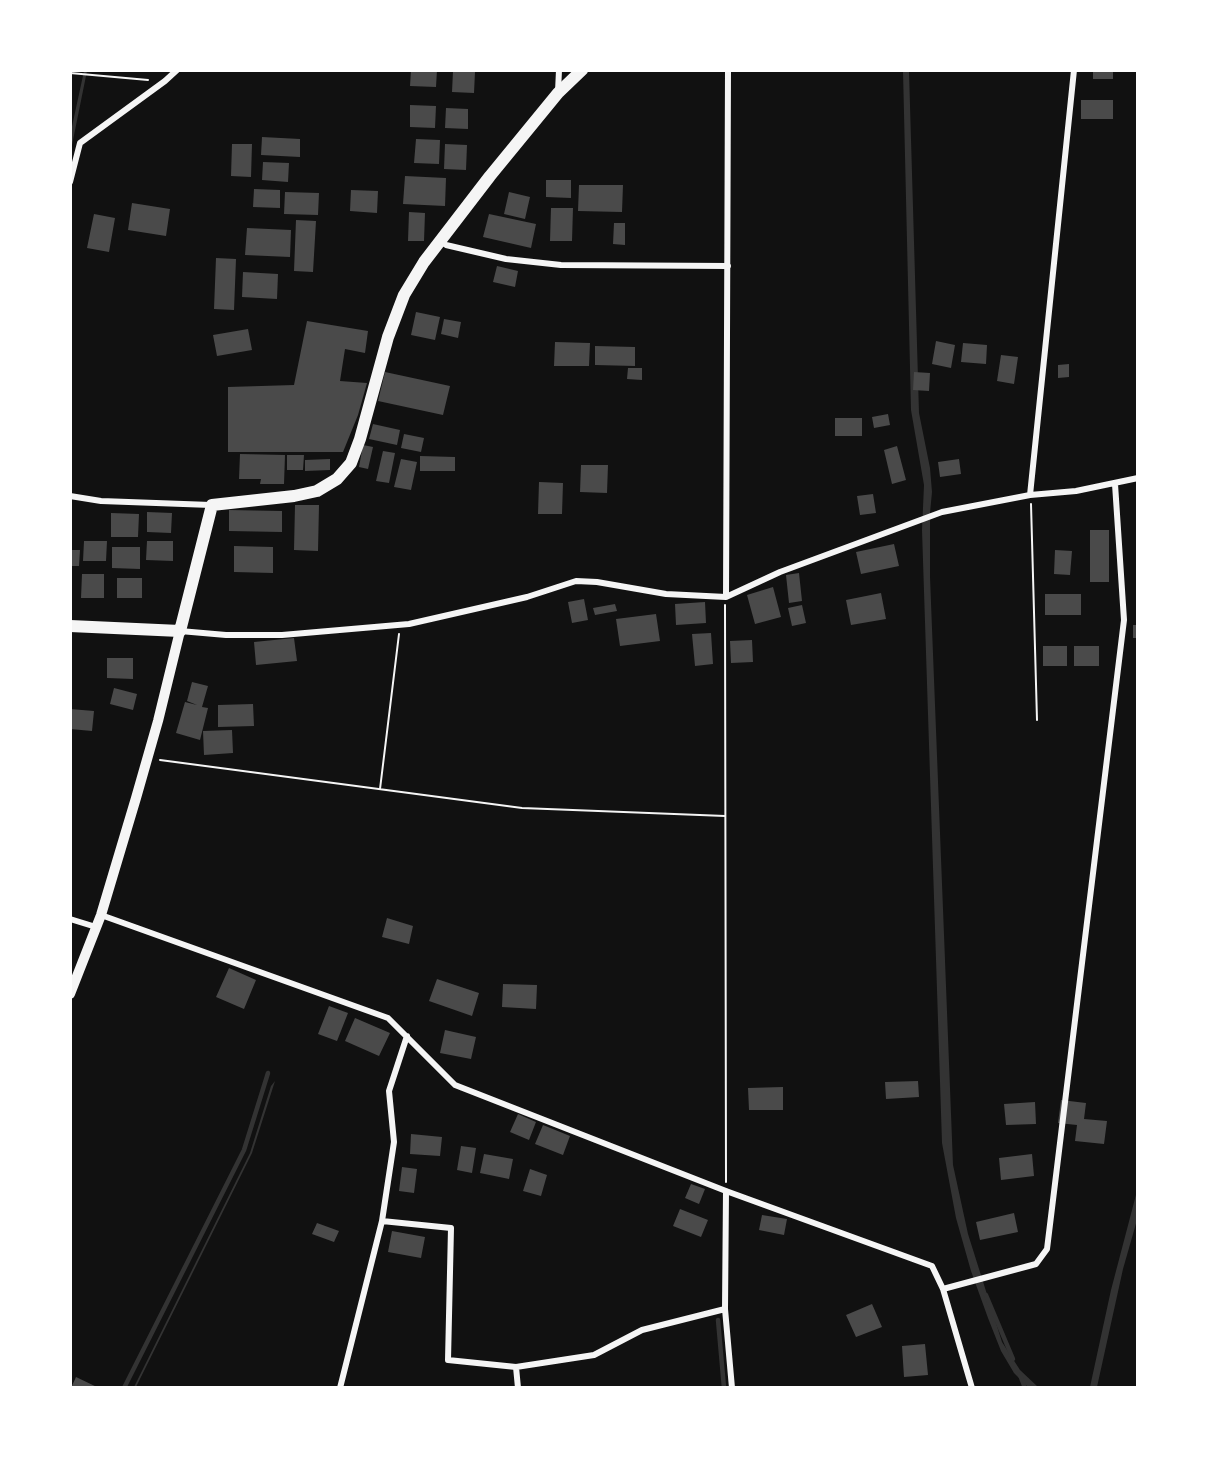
<!DOCTYPE html>
<style>
body{margin:0}
#map{position:relative;width:1208px;height:1458px;overflow:hidden;background:#111;font-family:Jost,sans-serif}
canvas{display:block}
.frame{position:absolute;inset:0;border:72px solid #fff;pointer-events:none}
</style>
<div id="map">
<canvas width="1208" height="1458"></canvas>
<div class="frame"></div>
</div>
<script>
const c = document.querySelector('canvas').getContext('2d');
c.lineJoin = 'round';
function fillPath(path, color) { c.fillStyle = color; c.fill(path, 'evenodd'); }
const toPath = rows => new Path2D(rows.map(r => 'M' + r).join(''));
function trace(path, color, width, dash) { c.strokeStyle = color; c.lineWidth = width; c.lineCap = dash ? 'butt' : 'round'; c.setLineDash(dash || []); c.stroke(path); }
const water = toPath([
 [84,71,87,71,71,150,71,131],
 [903,71,909,71,919,413,930,468,932,492,930,513,930,577,953,1165,968,1234,1002,1342,1020,1370,1038,1387,1028,1387,1014,1373,1001,1351,988,1318,971,1271,956,1218,942,1143,922,530,924,485,911,410],
 [275,1081,252,1153,136,1387,134,1387,250,1153,271,1086],
 [1137,1191,1137,1220,1123,1269,1097,1387,1090,1387,1111,1290]
]);
const stream = toPath([
 [986,1295,1013,1359],
 [718,1320,724,1388],
 [1020,1375,1025,1388],
 [124,1388,244,1150,268,1073]
]);
const building = toPath([
 [411,70,437,70,436,87,410,86],
 [1093,70,1113,70,1113,79,1093,79],
 [453,71,475,72,474,93,452,92],
 [1081,100,1113,100,1113,119,1081,119],
 [410,105,436,106,435,128,410,127],
 [446,108,468,109,468,129,445,128],
 [262,137,300,139,300,157,261,155],
 [416,139,440,140,439,164,414,163],
 [232,144,252,144,251,177,231,176],
 [445,144,467,145,466,170,444,169],
 [263,162,289,163,288,182,262,180],
 [405,176,446,178,445,206,403,204],
 [546,180,571,180,571,198,546,197],
 [579,185,623,185,622,212,578,211],
 [254,189,280,190,280,208,253,207],
 [351,190,378,191,377,213,350,211],
 [285,192,319,193,318,215,284,214],
 [509,192,530,197,525,219,504,214],
 [132,203,170,209,166,236,128,230],
 [551,208,573,208,572,241,550,241],
 [409,212,425,213,424,241,408,241],
 [94,214,115,218,109,252,87,248],
 [489,214,536,224,531,248,483,237],
 [296,220,316,221,313,272,294,271],
 [614,223,625,223,625,245,613,244],
 [247,228,291,230,290,257,245,255],
 [216,258,236,259,234,310,214,309],
 [497,266,518,271,515,287,493,282],
 [243,272,278,274,277,299,242,297],
 [416,312,440,317,435,340,411,335],
 [444,319,461,322,458,338,441,334],
 [307,321,368,331,365,353,345,349,340,381,367,383,358,415,343,452,228,452,228,387,294,385],
 [248,329,252,350,217,356,213,335],
 [936,341,955,345,951,368,932,364],
 [555,342,590,343,589,366,554,366],
 [963,343,987,345,986,364,961,362],
 [595,346,635,347,635,366,595,365],
 [1001,355,1018,357,1014,384,997,381],
 [1069,364,1069,377,1058,378,1058,365],
 [628,368,642,368,642,380,627,379],
 [385,372,450,386,443,415,378,401],
 [914,372,930,373,929,391,913,390],
 [888,414,890,425,874,428,872,417],
 [835,418,862,418,862,436,835,436],
 [373,424,400,430,397,445,369,439],
 [404,434,424,438,421,452,401,448],
 [363,445,373,447,368,469,359,467],
 [897,446,906,480,892,484,884,450],
 [383,451,395,453,389,483,376,481],
 [240,454,285,455,284,484,260,484,261,479,239,479],
 [287,455,304,455,303,470,287,470],
 [420,456,455,457,455,471,420,471],
 [330,459,330,470,305,471,305,460],
 [401,459,417,462,411,490,394,487],
 [959,459,961,474,940,477,938,462],
 [581,465,608,465,607,493,580,492],
 [539,482,563,483,562,514,538,514],
 [873,494,876,513,860,515,857,496],
 [295,505,319,505,318,551,294,550],
 [229,510,282,511,282,532,229,531],
 [147,512,172,513,171,533,147,532],
 [111,513,139,514,138,537,111,537],
 [1090,530,1109,530,1109,582,1090,582],
 [84,541,107,541,106,561,83,561],
 [147,541,173,541,173,561,146,560],
 [894,544,899,566,861,574,856,552],
 [234,546,273,547,273,573,234,572],
 [112,547,140,547,140,569,112,568],
 [70,550,80,550,79,566,70,566],
 [1055,550,1072,551,1070,575,1054,574],
 [799,573,802,601,789,603,786,575],
 [82,574,104,574,104,598,81,598],
 [117,578,142,578,142,598,117,598],
 [773,587,781,617,755,624,747,595],
 [881,593,886,619,851,625,846,600],
 [1045,594,1081,594,1081,615,1045,615],
 [584,599,588,620,572,623,568,602],
 [705,602,706,623,676,625,675,604],
 [615,604,617,611,595,615,593,608],
 [802,605,806,623,792,626,788,608],
 [656,614,660,641,620,646,616,619],
 [1133,625,1138,625,1138,638,1133,638],
 [711,633,713,664,695,666,692,634],
 [294,638,297,661,256,665,254,642],
 [752,640,753,662,731,663,730,641],
 [1043,646,1067,646,1067,666,1043,666],
 [1074,646,1099,646,1099,666,1074,666],
 [107,658,133,658,133,679,107,678],
 [192,682,208,686,202,707,208,708,200,740,176,733,185,702,197,705,187,701],
 [114,688,137,694,133,710,110,704],
 [253,704,254,726,218,727,218,705],
 [70,709,94,711,92,731,70,729],
 [232,730,233,753,204,755,203,731],
 [387,918,413,926,409,944,382,937],
 [229,968,256,980,244,1009,216,997],
 [437,979,479,993,472,1016,429,1001],
 [503,984,537,985,536,1009,502,1007],
 [329,1006,348,1013,337,1041,318,1034],
 [355,1018,390,1033,379,1056,345,1041],
 [445,1030,476,1037,471,1059,440,1053],
 [918,1081,919,1097,886,1099,885,1082],
 [783,1087,783,1110,749,1110,748,1088],
 [1061,1100,1086,1103,1084,1119,1107,1121,1104,1144,1075,1141,1077,1125,1058,1123],
 [1035,1102,1036,1124,1006,1125,1004,1104],
 [518,1114,536,1122,529,1140,510,1132],
 [543,1125,570,1136,563,1155,535,1144],
 [411,1134,442,1137,440,1156,410,1154],
 [461,1146,476,1148,472,1173,457,1170],
 [484,1154,513,1159,509,1179,480,1173],
 [1032,1154,1034,1176,1001,1180,999,1158],
 [402,1167,417,1169,414,1193,399,1191],
 [530,1169,547,1175,541,1196,523,1191],
 [691,1184,705,1189,699,1204,685,1198],
 [680,1209,708,1220,701,1237,673,1226],
 [1014,1213,1018,1232,980,1240,976,1222],
 [762,1215,787,1219,784,1235,759,1230],
 [317,1223,339,1231,334,1242,312,1234],
 [392,1231,425,1237,421,1258,388,1252],
 [872,1304,882,1327,856,1337,846,1315],
 [925,1344,928,1375,904,1377,902,1346],
 [76,1377,99,1388,71,1388]
]);
const path = toPath([
 [70,73,148,80],
 [1031,504,1037,720],
 [725,605,726,1182],
 [160,760,522,808,725,816],
 [380,789,399,634]
]);
const minor = toPath([
 [558,92,559,70],
 [70,182,80,143,165,81,177,70],
 [441,241,446,245,506,259,561,265,728,266],
 [1030,495,1074,70],
 [70,496,101,501,211,505],
 [726,597,728,70],
 [180,631,226,635,282,635,409,624,527,597,576,581,597,582,666,594,726,597,780,572,942,512,1030,495,1076,491,1138,478],
 [101,915,388,1018,455,1085,726,1191,932,1266,943,1289,972,1388],
 [70,919,96,927],
 [726,1191,725,1309,732,1388],
 [382,1221,451,1228,448,1360,516,1367,594,1355,642,1330,725,1309],
 [943,1289,1036,1264,1047,1249,1124,620,1115,484],
 [516,1367,518,1388],
 [340,1388,382,1221,394,1142,389,1091,407,1036]
]);
const tertiary = toPath([
 [70,994,101,915,136,798,158,721,180,631]
]);
const secondary = toPath([
 [70,626,180,631,212,505,294,496,317,491,337,479,351,463,360,439,388,337,404,295,424,262,490,176,558,93,582,70]
]);
fillPath(water, '#333');
trace(stream, '#333', 4.5);
fillPath(building, '#4a4a4a');
trace(path, '#f5f5f5', 2);
trace(minor, '#f5f5f5', 6);
trace(tertiary, '#f5f5f5', 10);
trace(secondary, '#f5f5f5', 12);
</script>
